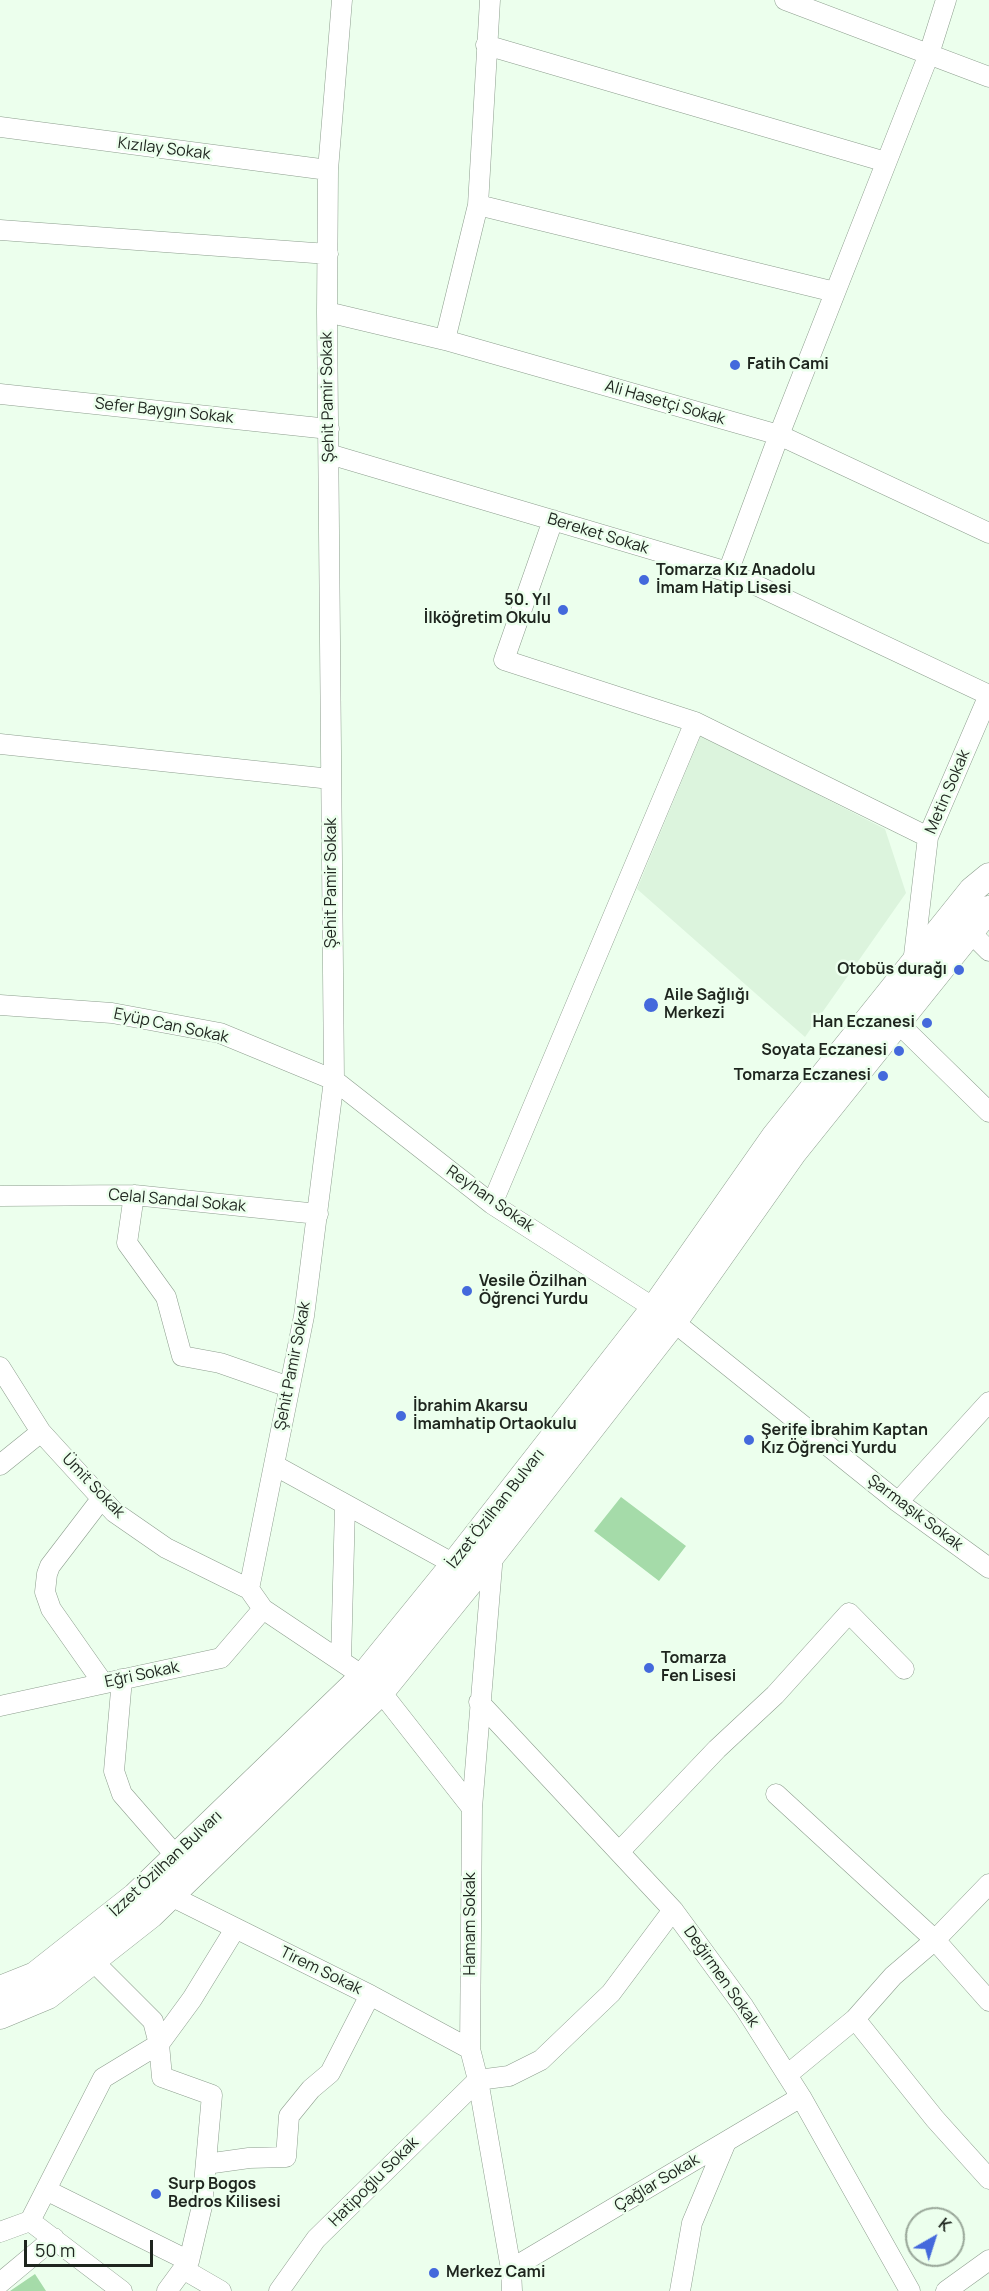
<!DOCTYPE html>
<meta charset="utf-8">
<style>
body{margin:0}
#map{position:relative;width:989px;height:2291px;overflow:hidden;background:#ecffed;font-family:Manrope,sans-serif}
canvas{display:block}
.north{position:absolute;left:905px;top:2207px;width:60px;height:60px;box-sizing:border-box;background:#ecffed;border:2px solid #9aa89a;border-radius:50%;rotate:39deg;font-size:16px;font-weight:700;line-height:24px;text-align:center;color:#1e251e}
.north::after{content:'';display:block;margin:auto;width:21px;height:27px;background:#4469dc;clip-path:polygon(50% 0,100% 100%,50% 72%,0 100%)}
.scale{position:absolute;left:24px;top:2240px;width:129px;height:27px;box-sizing:border-box;border:3px solid #1e251e;border-top:0;padding-left:8px;font-size:18px;line-height:21px;white-space:nowrap;color:#1e251e;-webkit-text-stroke:4px #ecffed;paint-order:stroke}
</style>
<div id="map">
<canvas width="989" height="2291"></canvas>
<div class="north">K</div>
<div class="scale">50 m</div>
</div>
<script>
const c = document.querySelector('canvas').getContext('2d');
c.lineJoin = 'round';
function fillPath(path, color) { c.fillStyle = color; c.fill(path, 'evenodd'); }
const toPath = rows => new Path2D(rows.map(r => 'M' + r).join(''));
function trace(path, color, width, dash) { c.strokeStyle = color; c.lineWidth = width; c.lineCap = dash ? 'butt' : 'round'; c.setLineDash(dash || []); c.stroke(path); }
function write(font, color, halo, rows, align = 'center') {
  c.font = font + ' Manrope,sans-serif'; c.lineWidth = 5; c.setLineDash([]); c.textBaseline = 'middle'; c.strokeStyle = halo; c.fillStyle = color; for (const [text, x, y, turn = 0] of rows) {
    c.save(); c.translate(x, y); c.rotate((+turn || 0) * Math.PI / 180); c.textAlign = isNaN(turn) ? turn : align; if (halo) c.strokeText(text, 0, 0); c.fillText(text, 0, 0); c.restore();
  }
}
const built = toPath([
 [701,735,885,829,906,893,805,1037,637,889]
]);
const green = toPath([
 [621,1497,686,1546,659,1581,594,1531],
 [35,2274,46,2291,10,2291]
]);
const minor = toPath([
 [342,0,328,170,327,312,334,1080,304,1316,249,1589,263,1609,363,1676,381,1692,472,1808],
 [785,0,989,77],
 [486,45,886,162],
 [0,127,328,170],
 [478,205,835,292],
 [0,230,328,254],
 [327,312,445,340,779,435,989,533],
 [445,340,478,205,490,0],
 [0,394,329,429],
 [329,454,728,572,989,695],
 [553,520,504,660,695,722,928,837],
 [728,572,779,435,929,54,946,0],
 [0,744,331,779],
 [970,932,989,951],
 [913,964,928,837,989,695],
 [0,1005,112,1013,220,1033,334,1080,492,1204,654,1308],
 [898,1023,989,1112],
 [134,1195,127,1243,166,1297,182,1356,220,1363,289,1387],
 [0,1196,134,1195,318,1214],
 [492,1204,695,722],
 [674,1322,898,1502,989,1568],
 [0,1367,41,1432,114,1512,166,1548,249,1589],
 [0,1465,41,1432],
 [274,1465,454,1564],
 [102,1498,50,1566,47,1574,45,1592,51,1609,103,1683],
 [898,1502,989,1402],
 [493,1554,472,1808,470,2049,478,2080,511,2269,512,2291],
 [341,1661,345,1506],
 [122,1679,114,1771,122,1794,176,1856],
 [479,1702,673,1910,744,2007,801,2097,910,2291],
 [0,1706,221,1658,263,1609],
 [776,1794,935,1940,989,2001],
 [619,1852,717,1749,775,1695,849,1613,904,1669],
 [171,1896,370,1995,470,2049],
 [93,1961,153,2021,159,2044,162,2077,212,2095,202,2206,189,2261,167,2291],
 [855,2019,935,2119,989,2179],
 [787,2075,855,2019,893,1976,935,1940,989,1884],
 [206,2164,249,2158,286,2157,289,2116,311,2089,330,2073,370,1995],
 [46,2190,189,2261],
 [30,2221,103,2078,159,2044,192,1999,235,1929],
 [0,2232,30,2221,122,2291],
 [183,2269,221,2291],
 [511,2269,801,2097],
 [0,2283,54,2238],
 [279,2291,316,2239,478,2080,509,2076,541,2060,611,1993,673,1910],
 [680,2291,692,2223,726,2142],
 [946,2291,989,2260]
]);
const major = toPath([
 [0,1989,35,1975,135,1896,363,1676,454,1564,654,1308,774,1137,972,890,989,876],
 [0,2016,48,1996,151,1915,381,1692,493,1554,674,1322,794,1152,989,909]
]);
const markers = [
 [735,365,6,"#4469dc"],
 [644,580,6,"#4469dc"],
 [563,610,6,"#4469dc"],
 [959,970,6,"#4469dc"],
 [651,1005,8,"#4469dc"],
 [927,1023,6,"#4469dc"],
 [899,1051,6,"#4469dc"],
 [883,1076,6,"#4469dc"],
 [467,1291,6,"#4469dc"],
 [401,1416,6,"#4469dc"],
 [749,1440,6,"#4469dc"],
 [649,1668,6,"#4469dc"],
 [156,2194,6,"#4469dc"],
 [434,2273,6,"#4469dc"]
];
const streetNames = [
 ["Kızılay Sokak",164,149,7],
 ["Şehit Pamir Sokak",328,397,-91],
 ["Ali Hasetçi Sokak",665,403,16],
 ["Sefer Baygın Sokak",164,411,6],
 ["Bereket Sokak",598,534,17],
 ["Metin Sokak",948,792,-67],
 ["Şehit Pamir Sokak",332,883,-90],
 ["Eyüp Can Sokak",171,1026,12],
 ["Reyhan Sokak",490,1199,35],
 ["Celal Sandal Sokak",177,1201,5],
 ["Şehit Pamir Sokak",293,1366,-79],
 ["Ümit Sokak",93,1486,46],
 ["İzzet Özilhan Bulvarı",496,1509,-52],
 ["Şarmaşık Sokak",915,1513,37],
 ["Eğri Sokak",142,1675,-12],
 ["İzzet Özilhan Bulvarı",166,1864,-43],
 ["Hamam Sokak",471,1924,-90],
 ["Tirem Sokak",321,1971,26],
 ["Değirmen Sokak",721,1977,55],
 ["Hatipoğlu Sokak",374,2182,-45],
 ["Çağlar Sokak",657,2183,-31]
];
const poiNames = [
 ["Fatih Cami",747,365],
 ["Tomarza Kız Anadolu",656,571],
 ["İmam Hatip Lisesi",656,589],
 ["50. Yıl",551,601,"right"],
 ["İlköğretim Okulu",551,619,"right"],
 ["Otobüs durağı",947,970,"right"],
 ["Aile Sağlığı",664,996],
 ["Merkezi",664,1014],
 ["Han Eczanesi",915,1023,"right"],
 ["Soyata Eczanesi",887,1051,"right"],
 ["Tomarza Eczanesi",871,1076,"right"],
 ["Vesile Özilhan",479,1282],
 ["Öğrenci Yurdu",479,1300],
 ["İbrahim Akarsu",413,1407],
 ["İmamhatip Ortaokulu",413,1425],
 ["Şerife İbrahim Kaptan",761,1431],
 ["Kız Öğrenci Yurdu",761,1449],
 ["Tomarza",661,1659],
 ["Fen Lisesi",661,1677],
 ["Surp Bogos",168,2185],
 ["Bedros Kilisesi",168,2203],
 ["Merkez Cami",446,2273]
];
fillPath(built, '#dcf4dd');
fillPath(green, '#a5dba9');
trace(minor, '#8d9e8e', 21);
trace(major, '#8d9e8e', 27);
trace(minor, '#fff', 20);
trace(major, '#fff', 26);
for (const [x, y, r, color] of markers) { const dot = new Path2D(); dot.arc(x, y, r, 0, 2 * Math.PI); c.fillStyle = color; c.fill(dot); trace(dot, '#ecffed', 2); }
write('16px', '#1e251e', '#ecffed', streetNames);
write('bold 16px', '#1e251e', '#ecffed', poiNames, 'left');
</script>
